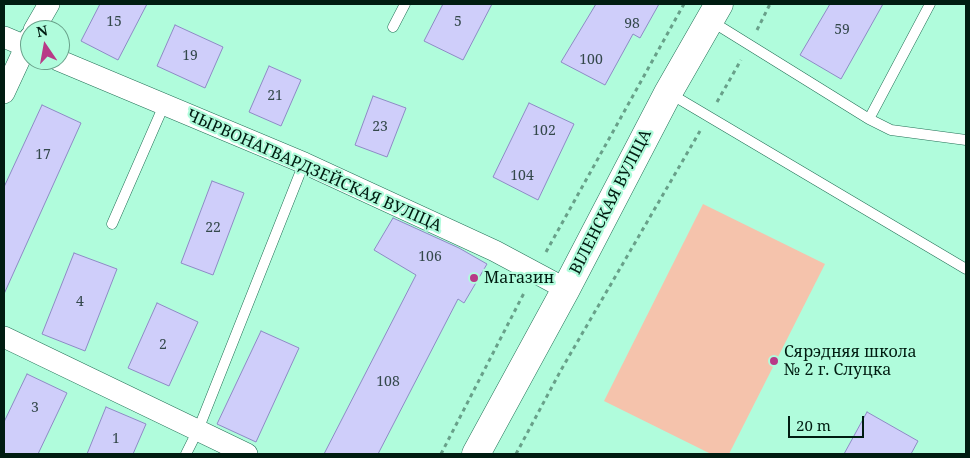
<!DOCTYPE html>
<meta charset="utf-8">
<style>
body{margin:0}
#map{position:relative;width:970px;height:458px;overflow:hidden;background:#b0fcdc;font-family:"Noto Serif",serif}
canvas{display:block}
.frame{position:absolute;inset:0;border:5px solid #001c11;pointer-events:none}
.north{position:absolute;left:20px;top:20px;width:50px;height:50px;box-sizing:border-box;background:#b0fcdc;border:1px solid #6aa28b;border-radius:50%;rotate:348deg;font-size:14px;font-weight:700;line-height:20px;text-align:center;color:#001c11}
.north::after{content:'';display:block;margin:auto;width:18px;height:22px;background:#b83987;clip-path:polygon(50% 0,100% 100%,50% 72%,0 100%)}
.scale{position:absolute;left:788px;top:416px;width:76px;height:22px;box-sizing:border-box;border:2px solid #001c11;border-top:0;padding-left:6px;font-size:15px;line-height:18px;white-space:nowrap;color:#001c11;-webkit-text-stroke:4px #b0fcdc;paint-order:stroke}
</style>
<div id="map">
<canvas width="970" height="458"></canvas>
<div class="frame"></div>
<div class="north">N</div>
<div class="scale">20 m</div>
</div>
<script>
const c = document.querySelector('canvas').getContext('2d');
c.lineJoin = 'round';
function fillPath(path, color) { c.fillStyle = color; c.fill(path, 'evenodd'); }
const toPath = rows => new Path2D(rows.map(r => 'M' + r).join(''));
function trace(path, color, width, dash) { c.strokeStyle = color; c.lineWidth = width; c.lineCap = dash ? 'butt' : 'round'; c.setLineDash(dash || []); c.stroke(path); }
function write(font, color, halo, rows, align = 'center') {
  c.font = font + ' "Noto Serif",serif'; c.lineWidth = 4.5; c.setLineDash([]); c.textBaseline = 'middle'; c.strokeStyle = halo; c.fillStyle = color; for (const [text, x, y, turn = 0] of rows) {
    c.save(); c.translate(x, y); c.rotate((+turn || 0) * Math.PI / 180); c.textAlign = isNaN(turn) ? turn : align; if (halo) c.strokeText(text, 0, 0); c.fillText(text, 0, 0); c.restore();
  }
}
const green = toPath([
 [703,204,825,264,729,454,711,454,604,401]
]);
const building = toPath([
 [100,4,147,4,118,60,81,41,100,4],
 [443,4,492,4,463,60,424,41,443,4],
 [596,4,659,4,640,38,633,34,605,85,561,62,596,4],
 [830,4,883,4,841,79,800,55,830,4],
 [175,25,223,47,205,88,157,66,175,25],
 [269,66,301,80,281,126,249,112,269,66],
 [373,96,406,108,387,157,355,145,373,96],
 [529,103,574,124,538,200,493,177,529,103],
 [42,105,81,123,4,294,4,187,42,105],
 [212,181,244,193,213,275,181,263,212,181],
 [393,218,459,248,487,264,464,303,458,299,378,454,324,454,416,275,374,250,393,218],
 [74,253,117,269,85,351,42,334,74,253],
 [157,303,198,322,169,386,128,368,157,303],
 [261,331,299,348,256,442,217,424,261,331],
 [27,374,67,393,38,454,4,454,4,422,27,374],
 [106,407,146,424,133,454,87,454,106,407],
 [867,412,918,441,911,454,844,454,867,412]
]);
const path = toPath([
 [757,30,770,4],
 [717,102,741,60],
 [546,252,684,4],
 [441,454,524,293],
 [516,454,561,370,700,131]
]);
const service = toPath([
 [711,21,869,119,930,4],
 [393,27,405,4],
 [669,93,966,269],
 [869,119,891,130,966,140],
 [112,224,164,105],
 [186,454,198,430,304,163]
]);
const minor = toPath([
 [34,30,49,4],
 [4,37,30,48],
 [58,60,304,163,495,251,566,289],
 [4,93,30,37],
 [4,337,247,454]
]);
const secondary = toPath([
 [476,454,566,289,668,93,719,4]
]);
const markers = [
 [474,278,5,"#b83987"],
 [774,361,5,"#b83987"]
];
const numberNames = [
 ["15",114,22],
 ["5",458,22],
 ["98",632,24],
 ["59",842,30],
 ["19",190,56],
 ["100",591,60],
 ["21",275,96],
 ["23",380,127],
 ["102",544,131],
 ["17",43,155],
 ["104",522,176],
 ["22",213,228],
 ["106",430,257],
 ["4",80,302],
 ["2",163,345],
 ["108",388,382],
 ["3",35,408],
 ["1",116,439]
];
const streetNames = [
 ["ЧЫРВОНАГВАРДЗЕЙСКАЯ ВУЛІЦА",314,171,24],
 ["ВІЛЕНСКАЯ ВУЛІЦА",611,202,-63]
];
const poiNames = [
 ["Магазин",484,278],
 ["Сярэдняя школа",784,352],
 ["№ 2 г. Слуцка",784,370]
];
fillPath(green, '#f5c3ac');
fillPath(building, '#cfcefa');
trace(building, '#8e8ac5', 1);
trace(service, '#227056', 11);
trace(minor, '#227056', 22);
trace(secondary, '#227056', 29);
trace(path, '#68a089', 3, [4, 4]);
trace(service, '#fff', 10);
trace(minor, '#fff', 21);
trace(secondary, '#fff', 28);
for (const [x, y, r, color] of markers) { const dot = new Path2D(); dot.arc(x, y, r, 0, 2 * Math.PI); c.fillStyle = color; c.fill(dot); trace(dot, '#b0fcdc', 2); }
write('14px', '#34484b', null, numberNames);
write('16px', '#001c11', '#b0fcdc', streetNames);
write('16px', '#001c11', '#b0fcdc', poiNames, 'left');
</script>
